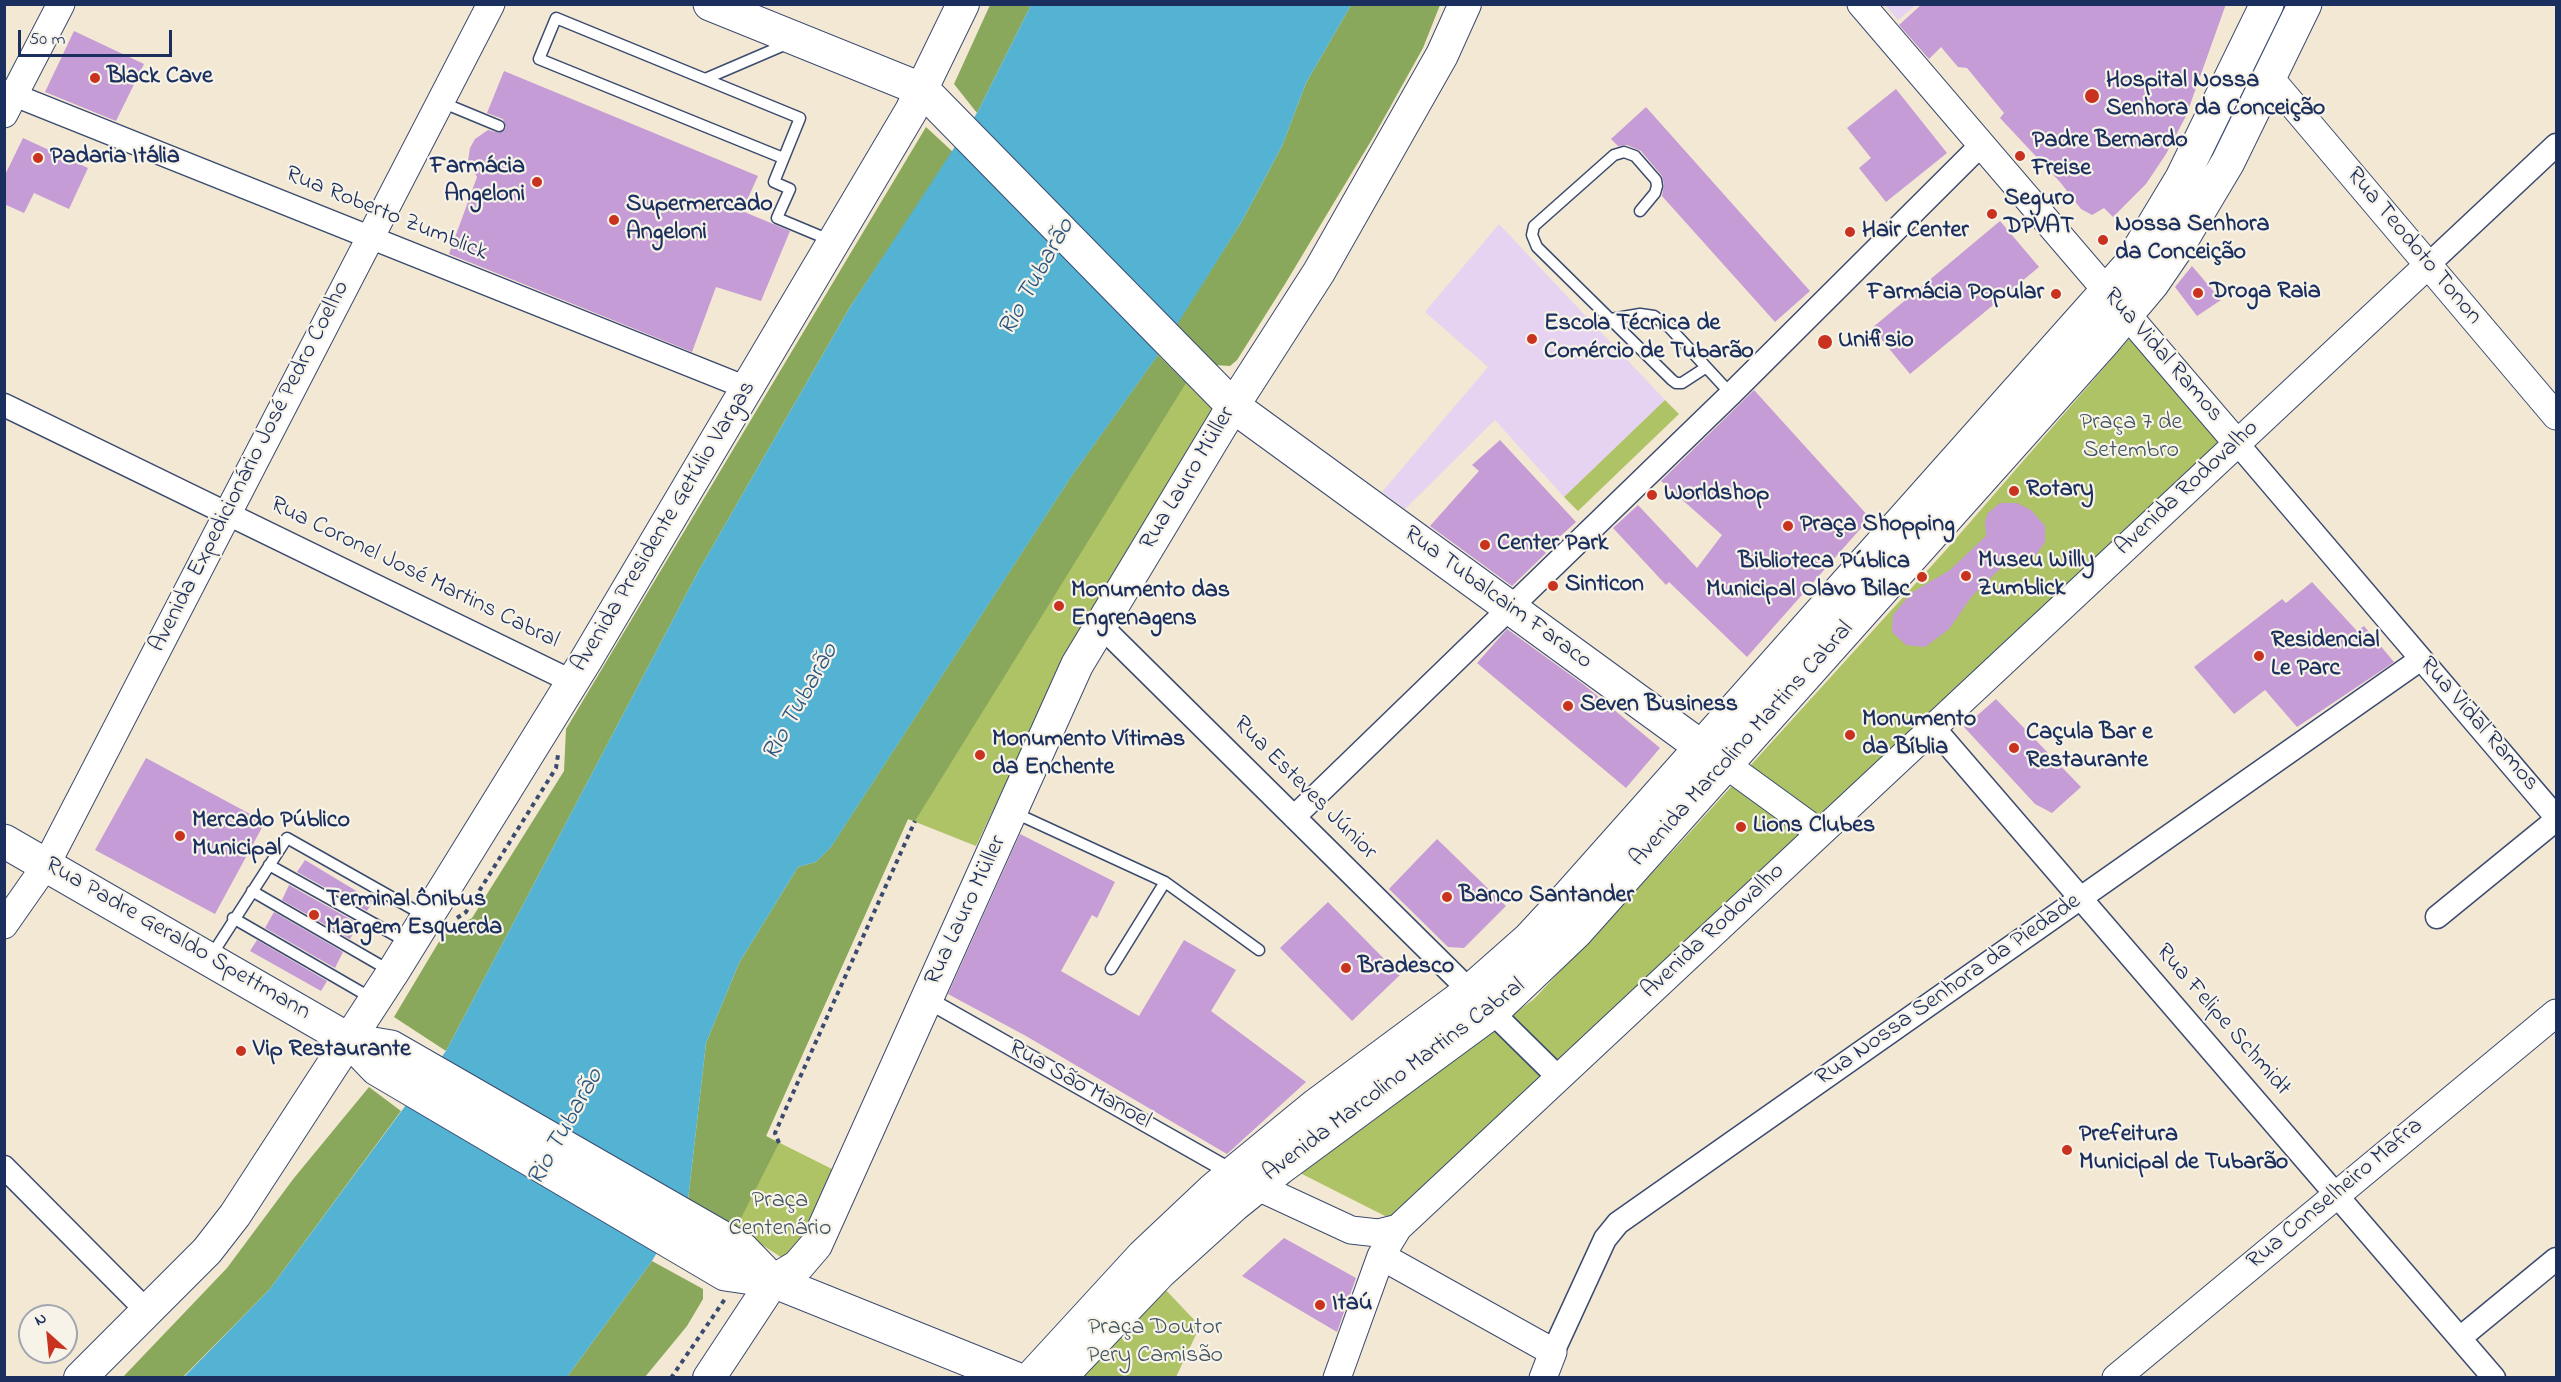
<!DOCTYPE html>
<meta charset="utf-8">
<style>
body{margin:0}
#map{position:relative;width:2561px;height:1382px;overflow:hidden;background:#f3e8d3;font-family:"Indie Flower",sans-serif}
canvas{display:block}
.frame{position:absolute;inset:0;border:6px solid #1b2f5e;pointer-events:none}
.north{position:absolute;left:18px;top:1304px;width:60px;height:60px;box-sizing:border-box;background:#f7f3e8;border:2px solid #9fa5b1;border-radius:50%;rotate:333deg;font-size:16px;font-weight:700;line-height:24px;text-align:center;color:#1b2f5e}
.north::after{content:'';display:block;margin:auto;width:21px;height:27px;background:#c8321e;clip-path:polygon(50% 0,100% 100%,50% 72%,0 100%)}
.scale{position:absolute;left:18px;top:30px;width:154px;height:27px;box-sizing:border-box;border:3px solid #1b2f5e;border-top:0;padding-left:8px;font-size:18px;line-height:21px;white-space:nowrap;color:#1b2f5e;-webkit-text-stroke:4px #f7f3e8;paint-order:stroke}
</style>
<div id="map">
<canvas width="2561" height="1382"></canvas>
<div class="frame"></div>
<div class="north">N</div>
<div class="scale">50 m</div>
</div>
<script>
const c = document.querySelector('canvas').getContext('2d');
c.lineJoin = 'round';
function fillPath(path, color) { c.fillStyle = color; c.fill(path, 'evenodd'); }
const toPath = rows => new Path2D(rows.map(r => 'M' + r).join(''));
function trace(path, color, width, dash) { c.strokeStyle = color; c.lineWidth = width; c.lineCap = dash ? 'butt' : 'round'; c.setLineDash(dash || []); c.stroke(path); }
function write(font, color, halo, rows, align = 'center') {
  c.font = font + ' "Indie Flower",sans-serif'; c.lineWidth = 4.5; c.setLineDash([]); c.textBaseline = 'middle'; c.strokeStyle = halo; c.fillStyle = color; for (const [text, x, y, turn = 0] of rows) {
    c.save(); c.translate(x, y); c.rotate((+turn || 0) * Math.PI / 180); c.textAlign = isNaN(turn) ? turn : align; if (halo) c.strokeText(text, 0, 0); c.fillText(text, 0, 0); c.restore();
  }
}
const built = toPath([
 [1885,5,1916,5,1898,20],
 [1499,224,1665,400,1564,497,1495,420,1405,509,1382,492,1488,367,1425,312]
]);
const green = toPath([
 [2129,339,2224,441,1391,1219,1298,1172,1534,999,1682,841,1945,551],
 [1158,355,1215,411,1070,648,976,846,908,819,766,1136,834,1170,810,1232,787,1261,736,1228,816,862,831,847,1071,477],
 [1665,400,1679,414,1578,511,1564,497],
 [1162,1286,1200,1326,1176,1377,1078,1378]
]);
const forest = toPath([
 [990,5,1031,5,977,113,954,84],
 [1351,5,1440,5,1423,48,1374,136,1285,284,1237,360,1230,366,1214,365,1174,328,1242,221,1282,146,1306,83],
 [926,127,953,152,850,307,699,570,446,1051,394,1017,443,935,472,918,564,771,566,729],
 [1158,355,1186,383,915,821,908,819,766,1136,779,1143,736,1228,688,1200,706,1043,739,963,798,867,816,862,831,847,1071,477],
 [369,1087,401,1111,269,1290,183,1377,122,1378,227,1268,294,1178],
 [652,1261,703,1289,703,1299,687,1326,645,1377,567,1377]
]);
const water = toPath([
 [1031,5,1351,5,1306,83,1282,146,1242,221,1158,355,1071,477,831,847,816,862,798,867,739,963,706,1043,688,1200,652,1261,567,1377,183,1378,269,1290,446,1051,699,570,850,307,977,113]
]);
const building = toPath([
 [1922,4,2226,4,2186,116,2166,154,2146,184,2113,217,2104,208,2092,215,2081,209,2060,182,2000,118,2004,113,1967,68,1958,67,1941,47,1929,59,1899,25],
 [74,31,144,64,116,121,45,92],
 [504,71,758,176,742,211,790,231,761,301,716,287,692,352,449,254,477,177,468,161,470,148,475,139,488,130,499,133,506,128,503,119,487,113],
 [1896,89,1947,153,1886,202,1859,168,1871,158,1847,128],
 [1646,107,1810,291,1775,322,1662,196,1664,185,1662,176,1641,151,1627,145,1618,146,1611,139],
 [23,138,88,168,69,209,34,193,24,213,4,204,4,177],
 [2000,221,2039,267,1910,374,1872,328],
 [2192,266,2221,300,2197,316,2175,287],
 [1754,390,1870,518,1747,657,1669,582,1666,585,1613,528,1638,505,1697,568,1722,535,1661,481],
 [1500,440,1576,522,1544,551,1546,553,1512,586,1430,526,1479,471,1472,465],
 [2000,503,2017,503,2031,510,2045,526,2045,542,2036,555,2015,561,2009,560,1972,596,1949,629,1925,647,1906,645,1892,632,1893,615,1911,593,1950,570,1986,536,1985,521,1988,513],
 [2312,582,2357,631,2364,626,2394,662,2297,727,2265,690,2234,714,2194,667,2282,599,2286,603],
 [1507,629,1583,684,1660,748,1626,788,1477,663],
 [1996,699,2081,787,2052,813,2035,804,1964,727],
 [146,758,265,822,215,914,95,850],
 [1020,834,1115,882,1097,918,1092,915,1061,971,1139,1016,1184,940,1236,970,1211,1011,1306,1082,1227,1154,1026,1036,948,994],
 [1437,839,1506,906,1464,948,1448,947,1389,889],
 [305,860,373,901,367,911,297,872],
 [289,885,359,924,350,939,282,900],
 [1328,902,1400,975,1352,1021,1280,948],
 [274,912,343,952,335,968,265,928],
 [257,940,327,981,321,991,250,951],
 [1284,1238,1356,1278,1337,1332,1242,1276]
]);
const path = toPath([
 [457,918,466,912,556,768,558,755],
 [779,1143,775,1133,915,821],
 [671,1378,725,1299]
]);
const service = toPath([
 [705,79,789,43],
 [441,102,499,126],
 [783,158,539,59,556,18,800,118,774,182,790,189,777,218,832,241],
 [1640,211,1655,193,1657,186,1656,180,1635,156,1624,152,1614,155,1534,226,1532,235,1537,247,1672,380,1676,383,1682,383,1705,368],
 [1611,319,1640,314,1654,316,1670,328,1731,394],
 [1013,812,1165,882,1259,950],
 [269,865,407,942],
 [252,891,392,972],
 [233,918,373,999],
 [211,956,287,838,425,916],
 [1111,969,1165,882]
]);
const pedestrian = toPath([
 [926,999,1233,1173]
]);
const minor = toPath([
 [4,91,747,388],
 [2428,265,2556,145],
 [4,405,573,682],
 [2237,443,2556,817],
 [1100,625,1470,991],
 [1933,727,2494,1378],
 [1294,817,1731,394,1981,145],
 [2437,917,2556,820],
 [1492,1012,1559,1078],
 [4,1167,148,1312],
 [2460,1338,2556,1259],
 [1553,1352,1605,1239,1618,1223,2421,659]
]);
const tertiary = toPath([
 [1861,4,2237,443],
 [2270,78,2556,416],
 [4,114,61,4],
 [1725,764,1820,833],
 [4,925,46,865,491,4],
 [1256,1186,1351,1230,1378,1233,1398,1228],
 [1381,1256,1553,1352,1543,1378],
 [1337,1378,1381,1256,1398,1228,2428,265],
 [2116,1378,2556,1013]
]);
const secondary = toPath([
 [80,1378,207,1251,235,1215,393,972,586,660,911,111,963,4],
 [709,1378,773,1281,798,1266,816,1245,1077,665,1233,406,1319,272,1442,55,1465,4]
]);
const primary = toPath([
 [710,4,923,90,1233,406,1719,760],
 [4,841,349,1040,377,1069,725,1274,773,1281,1014,1378],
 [349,1040,391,1047,742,1249,773,1281],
 [1031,1378,1143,1256,1214,1189,1315,1106,1470,991,1530,938,1568,897,2129,266,2182,178,2267,4],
 [1059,1378,1160,1272,1234,1205,1280,1168,1492,1012,1576,932,2105,340,2152,284,2178,246,2228,162,2305,4]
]);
const markers = [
 [95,78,6,"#c8321e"],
 [2092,96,8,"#c8321e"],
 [2020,156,6,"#c8321e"],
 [38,158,6,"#c8321e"],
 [537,182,6,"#c8321e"],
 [1992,214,6,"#c8321e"],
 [614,220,6,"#c8321e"],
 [1850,232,6,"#c8321e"],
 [2103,240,6,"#c8321e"],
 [2198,293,6,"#c8321e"],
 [2056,294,6,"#c8321e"],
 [1532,339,6,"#c8321e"],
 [1825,342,8,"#c8321e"],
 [2014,491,6,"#c8321e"],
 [1652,495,6,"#c8321e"],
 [1788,526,6,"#c8321e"],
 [1485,545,6,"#c8321e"],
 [1966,576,6,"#c8321e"],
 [1922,577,6,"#c8321e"],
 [1553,586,6,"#c8321e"],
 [1059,606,6,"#c8321e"],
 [2259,656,6,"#c8321e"],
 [1568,706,6,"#c8321e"],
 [1850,735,6,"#c8321e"],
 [2014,748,6,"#c8321e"],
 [980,755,6,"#c8321e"],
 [1741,827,6,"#c8321e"],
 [180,836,6,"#c8321e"],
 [1447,897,6,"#c8321e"],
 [314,915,6,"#c8321e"],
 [1346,968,6,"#c8321e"],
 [241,1051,6,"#c8321e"],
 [2067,1150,6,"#c8321e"],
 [1320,1305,6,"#c8321e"]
];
const poiNames = [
 ["Black Cave",107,78],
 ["Hospital Nossa",2106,82],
 ["Senhora da Conceição",2106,110],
 ["Padre Bernardo",2032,142],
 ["Freise",2032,170],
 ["Padaria Itália",50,158],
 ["Farmácia",525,168,"right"],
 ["Angeloni",525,196,"right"],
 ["Seguro",2004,200],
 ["DPVAT",2004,228],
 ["Supermercado",626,206],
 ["Angeloni",626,234],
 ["Nossa Senhora",2115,226],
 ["da Conceição",2115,254],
 ["Hair Center",1862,232],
 ["Droga Raia",2210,293],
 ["Farmácia Popular",2044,294,"right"],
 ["Escola Técnica de",1544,325],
 ["Comércio de Tubarão",1544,353],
 ["Unifisio",1838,342],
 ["Rotary",2026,491],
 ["Worldshop",1664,495],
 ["Praça Shopping",1800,526],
 ["Center Park",1497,545],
 ["Museu Willy",1978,562],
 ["Zumblick",1978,590],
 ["Biblioteca Pública",1910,563,"right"],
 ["Municipal Olavo Bilac",1910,591,"right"],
 ["Sinticon",1565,586],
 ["Monumento das",1071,592],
 ["Engrenagens",1071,620],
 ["Residencial",2271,642],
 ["Le Parc",2271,670],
 ["Seven Business",1580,706],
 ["Monumento",1862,721],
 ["da Bíblia",1862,749],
 ["Caçula Bar e",2026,734],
 ["Restaurante",2026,762],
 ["Monumento Vítimas",992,741],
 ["da Enchente",992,769],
 ["Mercado Público",192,822],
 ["Municipal",192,850],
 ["Lions Clubes",1753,827],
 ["Banco Santander",1459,897],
 ["Terminal Ônibus",326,901],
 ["Margem Esquerda",326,929],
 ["Bradesco",1358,968],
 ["Vip Restaurante",253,1051],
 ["Prefeitura",2079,1136],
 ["Municipal de Tubarão",2079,1164],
 ["Itaú",1332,1305]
];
const streetNames = [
 ["Rua Roberto Zumblick",386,215,22],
 ["Rua Teodoto Tonon",2413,247,50],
 ["Rua Vidal Ramos",2162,356,49],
 ["Avenida Expedicionário José Pedro Coelho",251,467,-63],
 ["Rua Lauro Müller",1189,479,-59],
 ["Avenida Rodovalho",2188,489,-43],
 ["Avenida Presidente Getúlio Vargas",665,527,-59],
 ["Rua Coronel José Martins Cabral",414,574,26],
 ["Rua Tubalcaim Faraco",1497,599,36],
 ["Rua Vidal Ramos",2478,725,49],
 ["Avenida Marcolino Martins Cabral",1743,745,-48],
 ["Rua Esteves Júnior",1304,789,45],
 ["Rua Lauro Müller",967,911,-65],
 ["Avenida Rodovalho",1714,932,-43],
 ["Rua Padre Geraldo Spettmann",177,940,30],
 ["Rua Nossa Senhora da Piedade",1949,991,-35],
 ["Rua Felipe Schmidt",2222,1021,49],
 ["Avenida Marcolino Martins Cabral",1395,1081,-37],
 ["Rua São Manoel",1079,1086,29],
 ["Rua Conselheiro Mafra",2336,1195,-40]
];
const parkNames = [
 ["Praça 7 de",2131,424],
 ["Setembro",2131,452],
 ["Praça",780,1202],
 ["Centenário",780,1230],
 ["Praça Doutor",1155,1329],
 ["Pery Camisão",1155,1357]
];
const waterNames = [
 ["Rio Tubarão",1038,278,-61],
 ["Rio Tubarão",802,703,-61],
 ["Rio Tubarão",567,1128,-61]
];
fillPath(built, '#e5d3f1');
fillPath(green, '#aec266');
fillPath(forest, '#8aa85b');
fillPath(water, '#54b2d2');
fillPath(building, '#c59cd6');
trace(service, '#3b4b70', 13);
trace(pedestrian, '#3b4b70', 19);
trace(minor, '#3b4b70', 25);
trace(tertiary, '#3b4b70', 29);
trace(secondary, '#3b4b70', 34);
trace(primary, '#3b4b70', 35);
trace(path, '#3b4b70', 4, [4.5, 4.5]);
trace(service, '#fff', 10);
trace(pedestrian, '#fff', 16);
trace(minor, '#fff', 22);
trace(tertiary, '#fff', 27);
trace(secondary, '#fff', 32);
trace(primary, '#fff', 33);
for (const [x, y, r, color] of markers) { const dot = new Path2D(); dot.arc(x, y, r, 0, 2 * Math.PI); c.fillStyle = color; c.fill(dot); trace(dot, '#f7f3e8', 2); }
write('bold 24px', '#1b2f5e', '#f7f3e8', poiNames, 'left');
write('24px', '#1b2f5e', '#f7f3e8', streetNames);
write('24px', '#405460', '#f7f3e8', parkNames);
write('italic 26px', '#2c5681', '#f7f3e8', waterNames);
</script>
